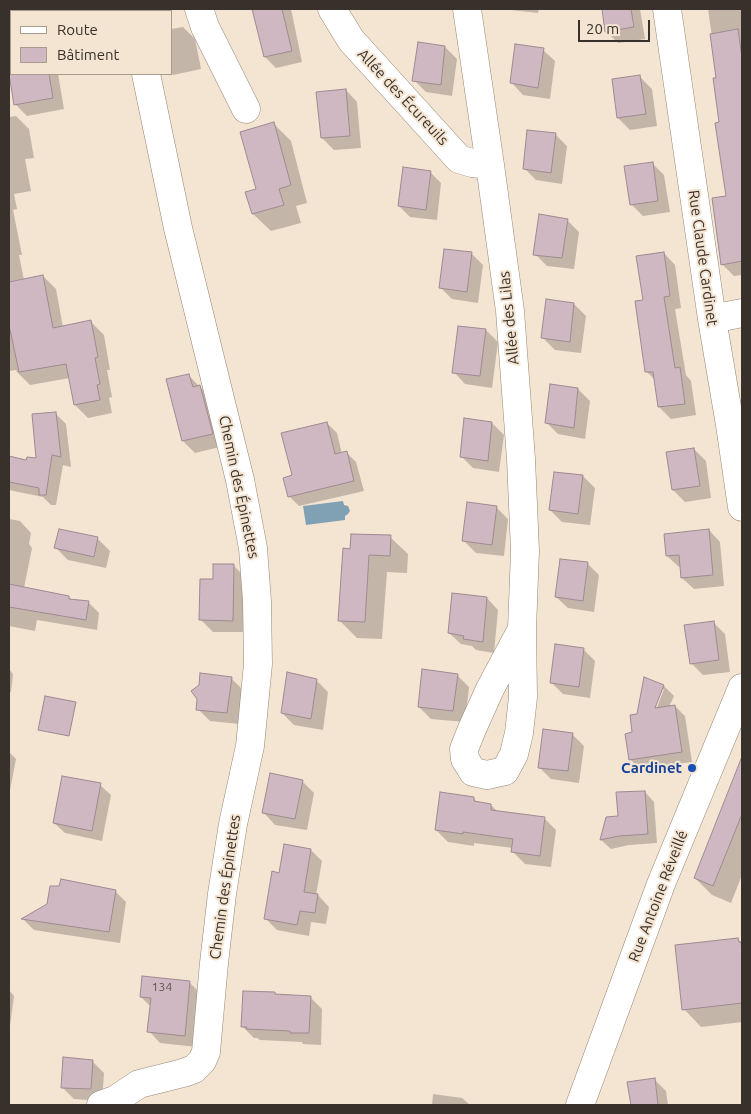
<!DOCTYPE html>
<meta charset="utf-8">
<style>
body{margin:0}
#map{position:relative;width:751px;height:1114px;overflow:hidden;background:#f4e4d2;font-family:Ubuntu,sans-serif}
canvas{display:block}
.frame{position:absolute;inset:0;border:10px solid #38312b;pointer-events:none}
.legend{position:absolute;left:10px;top:10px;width:162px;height:65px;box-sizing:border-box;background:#f4e4d2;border:1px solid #a99c8f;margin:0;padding:6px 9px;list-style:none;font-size:15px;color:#38312b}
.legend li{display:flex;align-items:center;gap:10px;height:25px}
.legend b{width:25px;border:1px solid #a99c8f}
.scale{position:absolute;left:578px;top:20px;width:72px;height:22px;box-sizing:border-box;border:2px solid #38312b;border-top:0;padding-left:6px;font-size:15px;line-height:18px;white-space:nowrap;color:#38312b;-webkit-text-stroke:4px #f4e4d2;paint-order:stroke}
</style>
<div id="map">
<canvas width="751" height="1114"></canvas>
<div class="frame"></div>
<ul class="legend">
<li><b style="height:6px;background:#fff"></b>Route</li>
<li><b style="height:14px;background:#cfb8c1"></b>Bâtiment</li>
</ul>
<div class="scale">20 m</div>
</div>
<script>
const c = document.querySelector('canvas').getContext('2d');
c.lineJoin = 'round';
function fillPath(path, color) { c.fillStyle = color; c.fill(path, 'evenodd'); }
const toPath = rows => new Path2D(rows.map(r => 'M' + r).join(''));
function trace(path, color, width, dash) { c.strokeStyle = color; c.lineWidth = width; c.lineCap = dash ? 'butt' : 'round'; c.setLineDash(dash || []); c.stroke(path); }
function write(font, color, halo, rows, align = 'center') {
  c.font = font + ' Ubuntu,sans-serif'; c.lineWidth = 4; c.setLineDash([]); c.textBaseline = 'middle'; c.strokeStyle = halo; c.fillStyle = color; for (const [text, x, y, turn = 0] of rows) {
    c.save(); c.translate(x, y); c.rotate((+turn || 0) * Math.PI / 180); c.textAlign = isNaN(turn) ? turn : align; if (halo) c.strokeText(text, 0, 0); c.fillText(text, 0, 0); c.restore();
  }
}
const water = toPath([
 [343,501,344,505,348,506,350,511,348,514,345,516,345,520,306,525,303,506]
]);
const shadow = toPath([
 [265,9,291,9,302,62,276,68,265,57],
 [510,9,539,9,538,13,511,10],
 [603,9,640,9,645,39,618,43,606,31],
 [708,9,742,9,742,275,734,276,722,264,727,197,718,79],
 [183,27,195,39,201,69,173,75,171,72,171,29],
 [445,47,457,59,452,96,426,92,414,80],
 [543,50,555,61,550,99,523,95,512,83],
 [11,56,11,73,9,61,9,57],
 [11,74,58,74,64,109,27,116,15,104],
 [640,77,652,89,657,126,630,130,618,118],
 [346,90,357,102,361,148,334,150,322,138],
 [16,116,29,129,34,158,25,159,31,191,14,194,17,209,13,210,22,255,19,255,24,280,43,276,56,289,63,327,91,322,104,335,110,370,107,370,112,397,109,398,112,413,88,418,75,405,70,378,30,385,17,372,16,370,9,371,9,117],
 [274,124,291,141,307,203,296,206,301,223,271,231,253,214,247,193,258,189],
 [555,134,567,146,562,184,536,180,524,168],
 [652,163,664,175,670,212,643,216,631,204],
 [430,172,441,183,437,220,410,217,399,206],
 [567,220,579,232,574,269,547,266,535,254],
 [471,253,483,265,478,303,452,299,440,287],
 [664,253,675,265,681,308,675,309,686,375,691,381,696,415,671,419,659,407,655,380,647,372,644,301],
 [574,304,586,316,581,353,555,350,543,338],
 [486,330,498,342,492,388,465,384,454,372],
 [188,375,211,398,224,446,195,453,183,441,168,380],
 [551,386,578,389,590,401,585,439,558,434,546,422],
 [55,413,66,424,71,467,63,465,56,505,51,505,43,497,9,490,9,458,27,461,37,460],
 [327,423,337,433,342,454,346,452,356,462,364,491,299,506,289,496,294,476],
 [492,423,504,435,499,472,473,468,461,456],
 [694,449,706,461,711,498,685,502,673,490],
 [583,476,595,488,590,525,562,522,550,510],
 [496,507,508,519,504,556,476,553,464,541],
 [9,519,20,521,31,533,29,544,32,548,24,588,69,597,72,600,88,602,99,613,97,630,37,620,35,631,9,626,9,629],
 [60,530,98,539,110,551,106,568,68,560,56,548],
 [709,530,720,542,724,586,694,589,682,578,681,567,679,567,667,556],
 [390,537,408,554,407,573,387,572,382,639,357,638,339,620,351,550],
 [587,563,599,575,594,612,568,608,556,597],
 [233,565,245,577,244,632,213,632,201,620,214,581],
 [487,598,498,610,494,653,476,650,472,646,461,644,449,633],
 [713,622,725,634,730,672,703,675,691,663],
 [583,649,595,661,590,698,563,694,551,682],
 [9,669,13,674,11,692,9,692],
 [457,675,469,687,465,722,431,719,419,707],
 [231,678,243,690,239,724,210,721,198,709,200,686],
 [316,680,328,692,323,730,294,725,282,713],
 [664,686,674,696,669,707,675,706,685,716,692,762,640,769,630,759,638,715],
 [661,689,664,689,654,715,651,714],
 [572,734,584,746,579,783,551,779,539,767],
 [9,752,16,759,10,790,9,790],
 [742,759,742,875,731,903,712,895,695,878],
 [302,781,314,793,307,830,275,825,264,813],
 [100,785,111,795,102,841,65,833,54,823],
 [645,792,654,802,657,843,629,845,611,849,601,840,607,818,619,817],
 [474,799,478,803,491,805,498,812,544,818,556,830,551,867,525,864,513,852,513,848,474,843,474,846,448,842,436,830],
 [311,850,322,861,316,895,318,895,329,907,326,924,311,922,309,936,277,930,265,918,280,874],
 [115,891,126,902,120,943,34,930,23,919,48,904],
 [738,939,742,944,742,1022,701,1027,684,1009],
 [189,982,201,994,197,1047,160,1043,149,1031,151,1007,141,997],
 [9,990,14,996,10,1026,9,1026],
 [274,993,277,996,310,997,322,1009,321,1045,303,1044,302,1042,260,1040,257,1038,254,1038,242,1026],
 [92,1061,104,1073,102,1101,74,1099,62,1087],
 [654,1079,666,1091,668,1105,632,1105,629,1083],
 [433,1094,462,1098,470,1105,432,1105]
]);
const building = toPath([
 [252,9,282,9,292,51,264,57,252,9],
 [602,9,631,9,634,27,605,32,602,9],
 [738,29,742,58,742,261,721,265,712,198,726,196,715,123,719,122,713,78,716,78,710,34,738,29],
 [418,42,445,46,441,85,412,81,418,42],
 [515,44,544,48,538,88,510,83,515,44],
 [9,74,49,74,53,98,14,105,9,74],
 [640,75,646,114,617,118,612,79,640,75],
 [346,89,350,136,321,138,316,92,346,89],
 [274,122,291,185,279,189,284,205,252,214,245,192,256,189,240,132,274,122],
 [527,130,556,133,551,173,523,169,527,130],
 [653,162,658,201,630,205,624,166,653,162],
 [403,167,431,171,426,210,398,206,403,167],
 [539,214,568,219,562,258,533,255,539,214],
 [444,249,472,252,467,292,439,288,444,249],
 [664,252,670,296,664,297,675,368,680,367,685,404,658,407,653,372,645,372,635,301,643,300,636,256,664,252],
 [43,275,53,328,91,320,98,357,95,358,100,384,97,385,100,400,74,405,66,364,19,372,9,325,9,282,43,275],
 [546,299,574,303,570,342,541,338,546,299],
 [458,326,486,329,480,376,452,373,458,326],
 [189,374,193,387,200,385,213,434,182,441,166,379,189,374],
 [550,384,578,388,574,428,545,423,550,384],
 [56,412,61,457,52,455,46,495,39,495,39,488,9,482,9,456,26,460,27,457,36,458,32,414,56,412],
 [464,418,492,422,488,461,460,457,464,418],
 [327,422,335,454,347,451,354,481,288,497,283,478,292,475,281,433,327,422],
 [694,448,700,486,672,490,666,452,694,448],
 [554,472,583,475,578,514,549,510,554,472],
 [467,502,497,506,492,545,462,541,467,502],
 [59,529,98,537,94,557,54,548,59,529],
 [709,529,713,575,681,578,679,555,666,556,664,534,709,529],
 [351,534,391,535,390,556,369,555,365,622,338,621,343,548,350,549,351,534],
 [560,559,588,562,583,601,555,597,560,559],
 [213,564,234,564,233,621,199,620,200,579,213,579,213,564],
 [9,584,69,596,69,599,89,601,86,620,9,607,9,584],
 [452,593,487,597,483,642,463,639,464,636,448,633,452,593],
 [714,621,719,660,690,664,684,625,714,621],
 [555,644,584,648,579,687,550,683,555,644],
 [422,669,458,674,453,711,418,707,422,669],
 [287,672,317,679,311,719,281,713,287,672],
 [200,673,232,677,227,713,196,710,197,699,191,691,199,685,200,673],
 [644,677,664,685,655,708,675,705,682,752,629,760,625,734,632,732,630,715,637,714,644,677],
 [45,696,76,702,69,736,38,730,45,696],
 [543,729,573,733,568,771,538,768,543,729],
 [741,759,742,759,742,814,713,886,694,878,741,759],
 [270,773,303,780,295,819,262,813,270,773],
 [62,776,101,783,92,831,53,823,62,776],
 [645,791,648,834,619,836,600,840,606,817,618,816,616,792,645,791],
 [440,792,474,797,474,801,491,804,491,810,545,817,540,856,511,852,513,839,463,832,463,834,435,830,440,792],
 [284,844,311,849,304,892,318,894,315,913,300,911,297,925,264,919,272,871,279,873,284,844],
 [61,879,116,890,109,932,21,919,47,904,50,886,59,886,61,879],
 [738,938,739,942,741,942,742,951,742,1003,682,1010,675,945,738,938],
 [142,976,190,981,185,1036,147,1032,151,998,140,997,142,976],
 [243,991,275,992,275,994,311,996,309,1033,290,1033,290,1031,246,1029,247,1027,241,1027,243,991],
 [63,1057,93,1060,91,1089,61,1088,63,1057],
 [655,1078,658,1105,631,1105,627,1082,655,1078]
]);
const minor = toPath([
 [131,9,132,11],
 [199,9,205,27,246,109],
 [332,9,351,40,459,159,472,163,490,165],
 [467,9,490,165,510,311,521,459,525,551,522,629,523,697,519,733,514,754,505,771,487,775,473,772,465,759,464,749,472,729,490,689,522,629],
 [667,9,712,319,730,425,742,507],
 [712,319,742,313],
 [101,1105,115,1100,139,1084,183,1073,194,1069,202,1061,206,1052,214,963,222,894,233,824,250,746,258,664,257,601,253,548,240,480,178,228,146,74],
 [580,1105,661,884,742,688]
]);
const markers = [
 [692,768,5,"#1a4fb4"]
];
const numberNames = [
 ["134",162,987]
];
const streetNames = [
 ["Allée des Écureuils",403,97,47],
 ["Rue Claude Cardinet",703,258,82],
 ["Allée des Lilas",509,318,-96],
 ["Chemin des Épinettes",239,487,78],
 ["Chemin des Épinettes",225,887,-82],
 ["Rue Antoine Réveillé",658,896,-69]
];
const transitNames = [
 ["Cardinet",682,768]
];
fillPath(water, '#80a1b4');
fillPath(shadow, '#0003');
fillPath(building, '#cfb8c1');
trace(building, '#9f8992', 1);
trace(minor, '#968777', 29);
trace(minor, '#fff', 28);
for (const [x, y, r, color] of markers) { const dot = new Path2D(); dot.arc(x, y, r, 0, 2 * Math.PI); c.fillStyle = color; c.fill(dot); trace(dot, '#f4e4d2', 2); }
write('12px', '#5e5350', null, numberNames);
write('15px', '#38312b', '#f4e4d2', streetNames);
write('bold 15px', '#164399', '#f4e4d2', transitNames, 'right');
</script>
